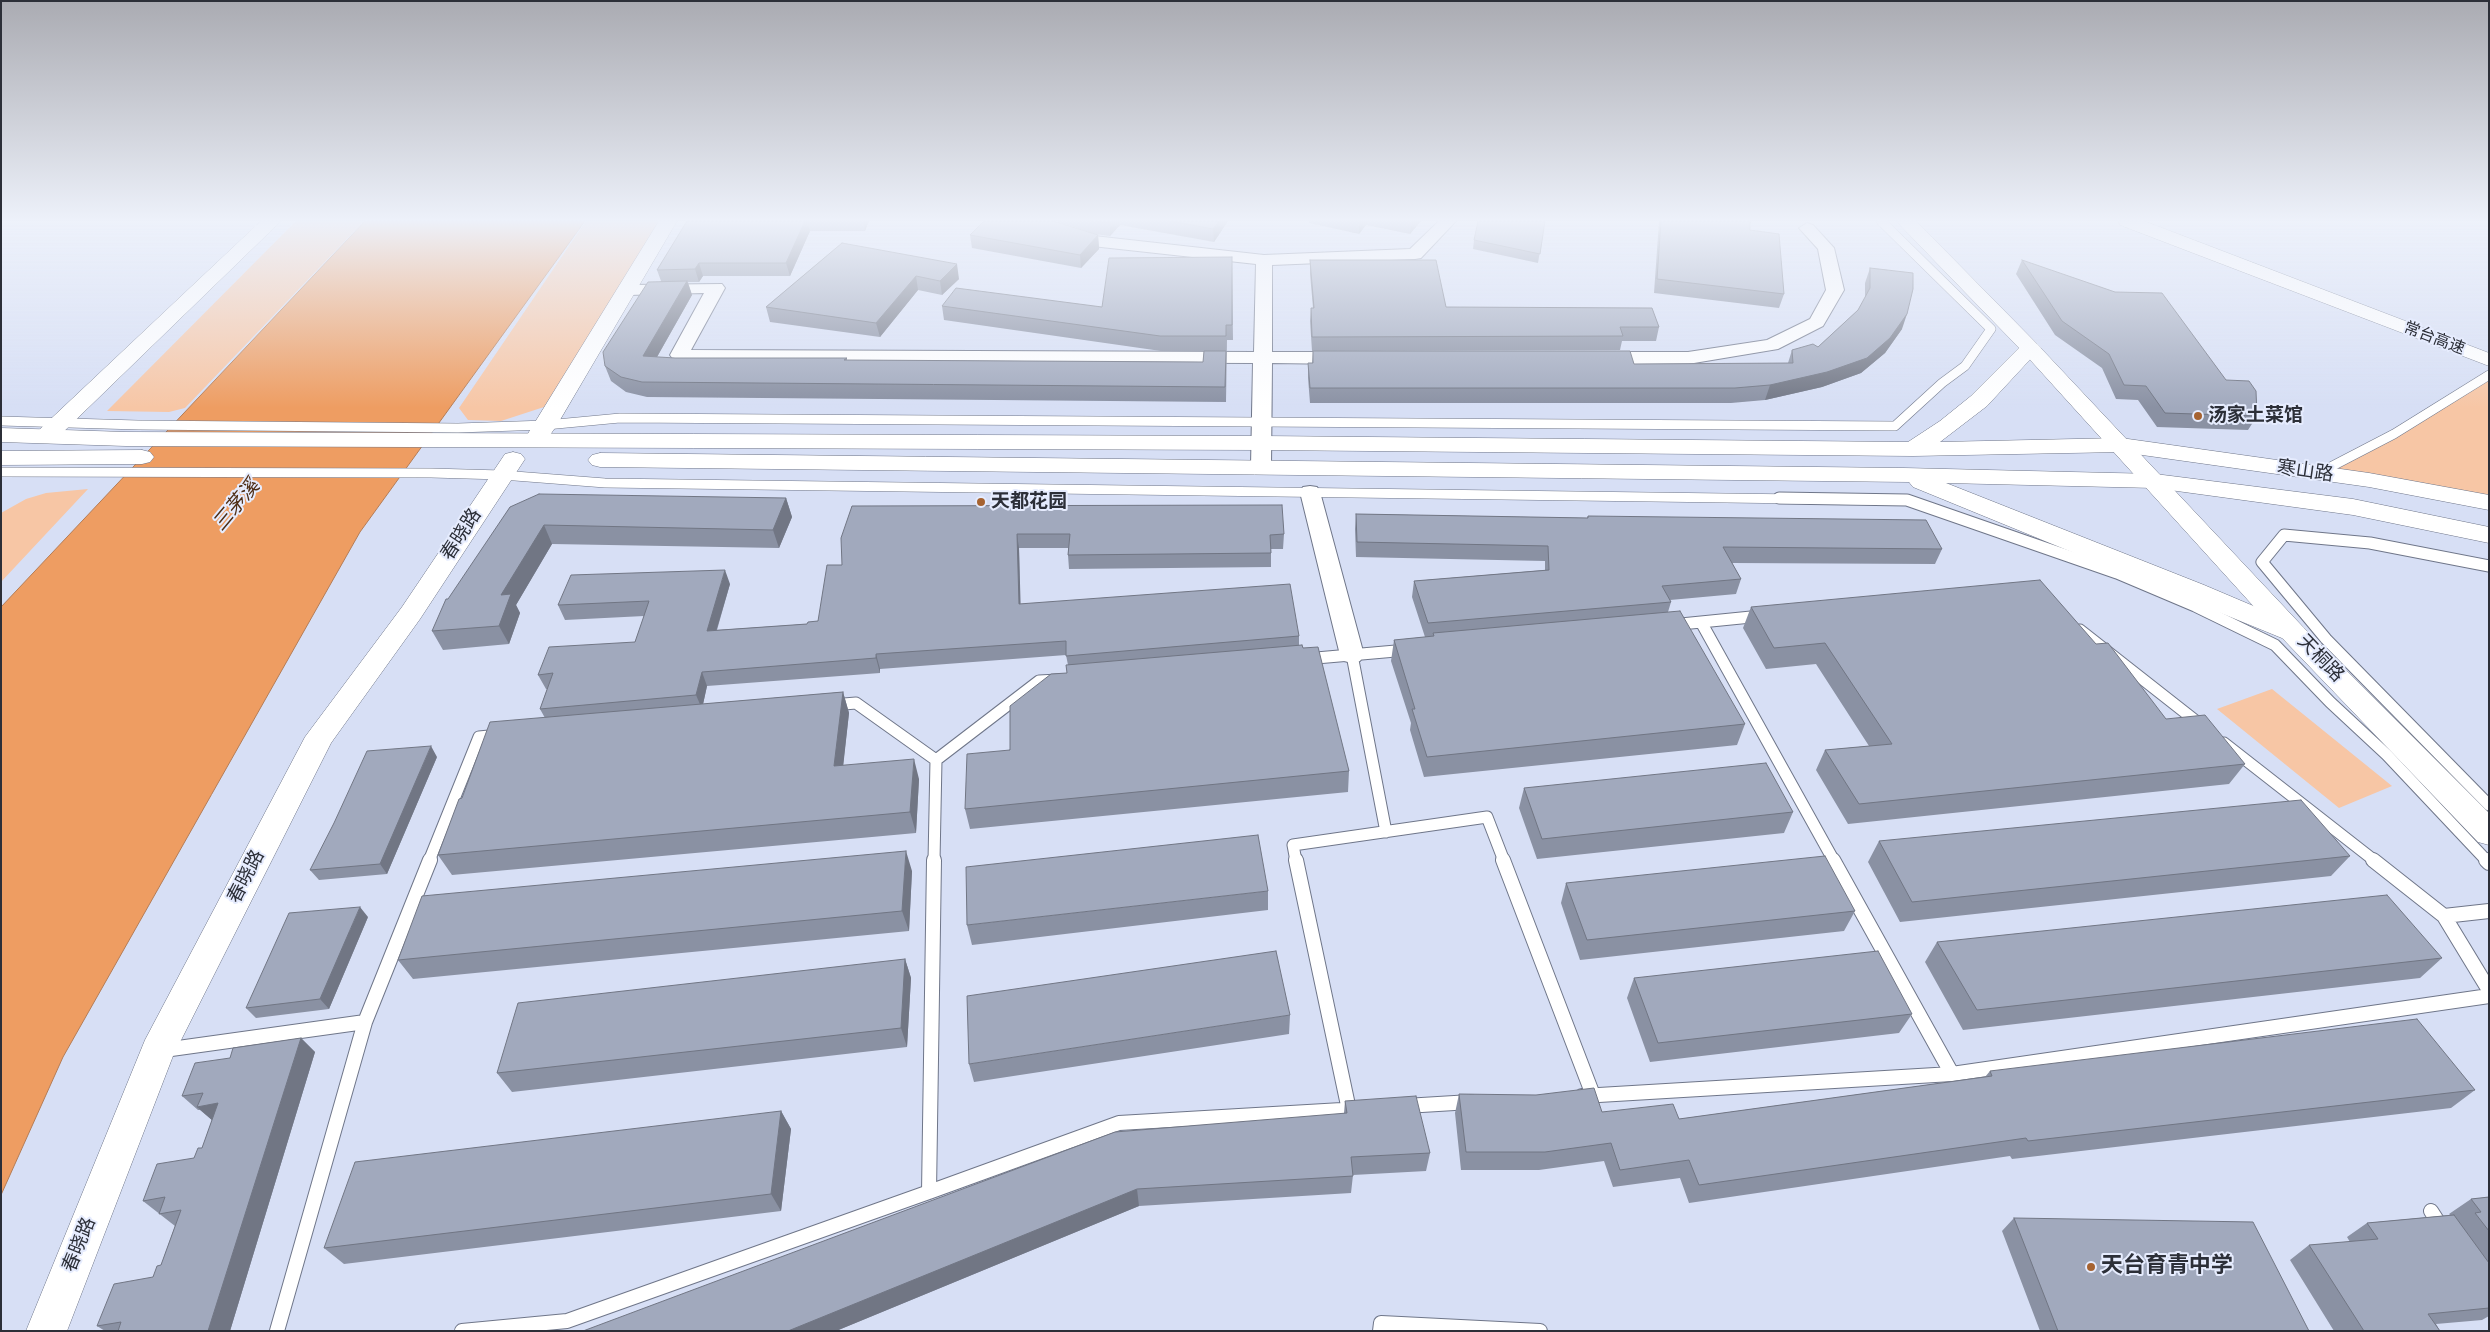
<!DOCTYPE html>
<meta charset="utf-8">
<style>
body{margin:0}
#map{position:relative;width:2490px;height:1332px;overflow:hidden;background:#d7dff5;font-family:"Titillium Web",sans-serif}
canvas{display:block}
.frame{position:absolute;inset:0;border:2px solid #2c2f38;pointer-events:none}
</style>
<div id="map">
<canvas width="2490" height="1332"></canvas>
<div class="frame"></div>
</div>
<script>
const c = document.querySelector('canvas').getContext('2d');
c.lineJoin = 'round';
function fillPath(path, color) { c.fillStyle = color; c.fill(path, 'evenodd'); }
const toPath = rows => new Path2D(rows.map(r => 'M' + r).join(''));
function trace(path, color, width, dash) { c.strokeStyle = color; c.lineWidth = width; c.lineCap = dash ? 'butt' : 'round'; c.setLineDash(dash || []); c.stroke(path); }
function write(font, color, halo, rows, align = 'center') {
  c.font = font + ' "Titillium Web","Noto Sans SC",sans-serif'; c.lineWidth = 4; c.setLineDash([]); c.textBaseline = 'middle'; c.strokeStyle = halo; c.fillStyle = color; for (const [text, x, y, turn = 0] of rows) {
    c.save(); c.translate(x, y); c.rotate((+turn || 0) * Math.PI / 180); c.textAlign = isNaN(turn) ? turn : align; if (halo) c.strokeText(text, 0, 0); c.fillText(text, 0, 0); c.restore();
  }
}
const green = toPath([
 [296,221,364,221,185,408,169,412,107,411],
 [586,221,662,221,544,407,501,421,468,420,459,408],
 [2489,375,2489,503,2317,474],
 [88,489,1,582,1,513,26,499,46,493],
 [2272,689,2392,786,2339,808,2217,709]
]);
const water = toPath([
 [365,221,585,221,360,532,63,1057,1,1195,1,607,365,221]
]);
const laneFar2 = toPath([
 [1,421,138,425,458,428,546,425,620,418,1895,426,1942,383,1965,366,1991,329,1881,221],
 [1,472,431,473,502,475,605,483,1875,500],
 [2317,474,2394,434,2489,375]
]);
const laneFar1 = toPath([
 [1779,498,1907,500,2117,573,2195,606,2275,645,2330,702,2387,755,2487,861],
 [2489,566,2370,543,2284,535,2262,562,2326,639,2489,805],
 [1701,622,1761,616],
 [1671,625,1701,622,1834,861],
 [2080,630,2201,725],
 [1352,655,1386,832],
 [1305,659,1407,650],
 [832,705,856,703,936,760,1039,681,1058,680],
 [2224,743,2375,861],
 [429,861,479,737,499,735],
 [934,861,936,760],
 [1296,861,1293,845,1487,817,1504,861]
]);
const lane = toPath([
 [1296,860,1349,1110],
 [1503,860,1593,1095],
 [1833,860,1952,1074],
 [2373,860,2444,916,2489,990],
 [2486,860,2489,863],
 [2444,916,2489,911],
 [164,1050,365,1022],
 [1582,1096,1952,1074,2489,996],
 [1405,1106,1471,1102],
 [929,1192,1119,1123,1359,1109],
 [2431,1211,2442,1228],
 [277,1331,365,1022,430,860],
 [462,1331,567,1321,929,1192,934,860],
 [1380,1331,1381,1323,1540,1331]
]);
const street = toPath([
 [1026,221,1050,221,1094,236,1264,255,1410,249,1439,221,1456,221,1421,258,1415,259,1272,265,1272,352,1344,352,1351,354,1353,358,1351,362,1344,364,1272,363,1271,466,1268,470,1261,472,1254,470,1251,466,1253,363,679,361,673,359,670,355,704,293,628,295,622,294,619,290,622,286,628,285,722,284,725,288,691,350,1254,352,1256,264,1092,246,1028,224,1026,221],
 [1807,223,1813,225,1834,248,1844,290,1823,326,1778,349,1688,364,1600,364,1593,362,1591,358,1593,354,1600,352,1688,352,1767,340,1810,319,1826,290,1818,249,1799,228,1807,223],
 [1310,486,1317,487,1320,492,1364,655,1360,661,1352,663,1344,661,1340,655,1300,492,1303,487,1310,486]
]);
const secondary = toPath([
 [261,221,281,221,55,440,47,442,39,440,36,435,39,430,261,221],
 [659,221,677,221,557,425,543,445,535,447,527,445,524,440,659,221],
 [1896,221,1916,221,2037,344,2303,627,2489,813,2489,845,2478,842,2285,641,2023,352,1896,221],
 [513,452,521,454,525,459,420,619,331,743,173,1056,67,1331,26,1331,145,1040,305,737,402,607,505,454,513,452]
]);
const primary = toPath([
 [2030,342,2037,344,2041,348,2037,352,1987,406,1940,442,2121,438,2369,473,2489,495,2489,510,2369,487,2121,452,1913,456,1261,450,126,446,1,442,1,428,126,432,1261,436,1908,442,1940,421,1971,396,2023,344,2030,342],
 [142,450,150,452,154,457,150,462,142,464,1,465,1,451,142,450],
 [600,453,1904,468,2155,474,2353,499,2489,527,2489,543,2353,515,2155,488,1946,483,2204,585,2303,627,2307,634,2303,641,2294,643,1913,487,1909,482,600,467,592,465,588,460,592,455,600,453]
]);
const highway = toPath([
 [2118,221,2144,221,2489,353,2489,366,2120,225,2118,221]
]);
const wall = toPath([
 [687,221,869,221,865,231,810,231,790,276,703,276,699,282,688,282,692,295,657,357,675,358,847,358,847,360,1203,362,1204,351,1161,351,944,320,942,306,1102,307,1232,257,1233,340,1227,340,1226,402,647,397,626,392,611,381,605,366,661,281,657,270],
 [1056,221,1228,221,1214,242,1120,225,1110,236,1094,234],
 [1309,221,1421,221,1410,234,1366,225,1359,234,1309,223],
 [1545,221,1538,263,1473,249,1474,240],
 [1659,221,1750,221,1750,230,1784,294,1779,308,1654,293],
 [970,235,1098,235,1099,249,1081,268,972,248],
 [842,243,959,279,942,295,918,290,880,337,770,322,766,307],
 [1310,260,1446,307,1659,327,1656,341,1622,341,1620,350,1312,351,1310,321,1311,308,1313,308,1310,274],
 [2022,260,2226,380,2257,416,2248,430,2157,427,2138,400,2116,399,2102,368,2055,335,2016,274],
 [1870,268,1902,329,1885,353,1861,373,1822,387,1765,400,1731,403,1310,403,1308,378,1308,363,1312,363,1313,351,1634,364,1788,363,1792,350,1818,347,1858,310,1865,298,1865,283],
 [786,498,792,517,779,548,552,544,516,605,520,613,509,644,443,650,432,631,510,507],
 [852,506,1284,534,1283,549,1271,549,1271,567,1069,569,1068,555,1068,548,1019,548,1020,604,1299,636,1299,645,1303,648,1349,771,1348,792,970,829,965,809,1067,673,1068,665,1066,655,880,669,880,673,707,686,703,704,843,692,849,713,843,765,919,779,916,833,452,875,438,855,462,798,545,718,540,709,547,689,546,689,538,675,635,642,644,616,565,620,558,605,730,584,717,630,807,624,818,621,842,565],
 [1356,514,1587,518,1588,516,1942,549,1935,564,1732,563,1741,579,1736,594,1670,600,1671,602,1668,612,1745,724,1737,745,1424,777,1410,730,1411,723,1391,661,1394,640,1425,637,1412,597,1414,581,1545,570,1545,561,1356,557,1355,529],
 [1751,607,2096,644,2166,719,2245,764,2229,784,1848,824,1816,770,1825,750,1869,746,1816,664,1766,669,1743,628],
 [437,757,387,874,319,880,310,870],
 [1524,788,1793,812,1784,833,1537,859,1519,808],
 [1879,841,2350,856,2331,876,1900,922,1868,862],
 [912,871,909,931,413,979,398,960],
 [1566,883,1855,911,1844,931,1580,960,1561,903],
 [1268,891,1268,910,972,945,967,925],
 [368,917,329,1009,256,1018,246,1008],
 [1937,942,2442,958,2420,978,1963,1030,1925,962],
 [905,959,911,978,907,1047,512,1092,497,1073],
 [1634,978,1912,1014,1899,1033,1650,1062,1627,998],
 [1290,1015,1289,1034,974,1082,969,1064],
 [301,1038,315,1052,230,1331,105,1331,97,1326,153,1277,161,1265,175,1226,143,1201,194,1158,202,1148,212,1120,200,1110,198,1110,182,1096,230,1058],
 [1990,1071,2475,1090,2451,1108,2012,1159,2010,1156,1689,1203,1680,1178,1613,1187,1604,1161,1539,1170,1461,1170,1455,1113,1459,1094,1602,1112,1679,1119,1985,1077],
 [1345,1101,1430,1153,1426,1171,1353,1175,1351,1193,1139,1206,836,1331,583,1331,1344,1113],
 [781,1111,791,1129,781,1211,344,1264,324,1248],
 [2489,1197,2489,1316,2482,1320,2436,1324,2440,1331,2334,1331,2290,1260,2309,1245,2350,1242,2347,1237,2367,1223,2450,1215,2449,1214,2471,1199],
 [2014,1218,2309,1331,2040,1331,2002,1231]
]);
const shadedWall = toPath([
 [805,221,808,221,810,231,790,276,786,263],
 [863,221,869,221,865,231],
 [1111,221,1120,221,1120,225,1110,236,1110,223],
 [1219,221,1228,221,1214,242,1213,229],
 [1361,221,1367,221,1366,225,1359,234,1359,223],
 [1412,221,1421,221,1410,234,1411,222],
 [1098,235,1099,249,1081,268,1080,255],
 [699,263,703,276,699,282,695,269],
 [957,264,959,279,942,295,940,281],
 [916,276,918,290,880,337,876,323],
 [687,281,692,295,649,371,643,356],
 [1907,314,1902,329,1885,353,1861,373,1822,387,1765,400,1770,385],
 [786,498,792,517,779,548,773,530],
 [544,525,552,544,516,605,520,613,509,644,499,626,501,595],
 [1017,534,1019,548,1021,618,1019,604],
 [725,570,730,584,712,645,707,631],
 [876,654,880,669,880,673,876,658],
 [702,672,707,686,702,709,696,695],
 [843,692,849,713,841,786,834,766],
 [431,746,437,757,387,874,380,864],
 [914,759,919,779,916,833,910,812],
 [906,851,912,871,909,931,902,911],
 [360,907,368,917,329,1009,320,999],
 [905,959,911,978,907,1047,901,1028],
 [301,1038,315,1052,230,1331,208,1331],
 [218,1103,213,1121,197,1107],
 [781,1111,791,1129,781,1211,771,1194],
 [1137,1189,1139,1206,836,1331,788,1331]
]);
const building = toPath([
 [687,221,805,221,786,263,699,263,695,269,657,270,687,221],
 [984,221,1053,221,1098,235,1080,255,970,235,984,221],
 [1095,221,1111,221,1110,223,1095,221],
 [1170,221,1219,221,1213,229,1170,221],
 [1478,221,1545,221,1540,254,1474,240,1478,221],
 [1661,221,1750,221,1750,230,1779,234,1784,294,1657,279,1661,221],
 [842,243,957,264,940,281,916,276,876,323,766,307,842,243],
 [1232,257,1232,325,1226,325,1226,336,1160,336,942,306,956,288,1102,307,1109,258,1232,257],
 [1310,260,1436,260,1446,307,1652,308,1659,327,1620,327,1623,336,1312,337,1311,308,1314,308,1310,260],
 [2022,260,2115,292,2162,293,2226,380,2249,381,2256,391,2257,416,2165,413,2146,386,2124,385,2109,354,2062,321,2022,260],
 [1870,268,1913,273,1913,289,1907,314,1890,338,1867,358,1827,372,1770,385,1735,388,1310,388,1308,363,1313,363,1313,351,1630,351,1634,364,1793,363,1792,350,1813,344,1818,347,1858,310,1870,288,1870,268],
 [687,281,643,356,675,358,847,358,844,360,1203,362,1204,351,1226,351,1225,387,642,382,621,377,605,366,603,352,648,282,687,281],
 [539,494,786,498,773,530,544,525,501,595,511,594,499,626,432,631,446,599,448,599,510,507,539,494],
 [1282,505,1284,534,1270,535,1271,553,1068,555,1070,534,1017,534,1019,604,1290,584,1299,636,1066,656,1066,641,876,654,876,658,702,672,696,695,540,709,553,673,538,675,549,647,635,642,649,601,558,605,571,575,725,570,707,631,807,624,808,622,818,621,827,565,842,565,841,538,852,506,1282,505],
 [1356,514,1588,518,1588,516,1926,520,1942,549,1723,547,1741,579,1662,586,1671,602,1428,623,1414,581,1549,570,1548,546,1357,542,1356,514],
 [2040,580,2096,644,2108,643,2166,719,2205,715,2245,764,1859,804,1825,750,1892,744,1825,643,1774,648,1751,607,2040,580],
 [1680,611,1745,724,1427,757,1412,709,1415,709,1394,640,1434,636,1433,633,1680,611],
 [1302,645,1303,648,1318,647,1349,771,965,809,967,754,1010,750,1010,706,1051,674,1067,673,1066,665,1302,645],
 [843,692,834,766,914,759,910,812,438,855,459,799,462,798,490,722,843,692],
 [431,746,380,864,310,870,334,823,367,751,431,746],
 [1766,763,1793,812,1542,839,1524,788,1766,763],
 [2301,800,2350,856,1912,902,1879,841,2301,800],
 [1258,835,1268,891,967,925,966,867,1258,835],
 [906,851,902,911,398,960,422,896,906,851],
 [1825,856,1855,911,1587,940,1566,883,1825,856],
 [2387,895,2442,958,1977,1010,1937,942,2387,895],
 [360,907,320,999,246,1008,289,913,360,907],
 [1276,951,1290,1015,969,1064,967,996,1276,951],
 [1878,951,1912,1014,1658,1043,1634,978,1878,951],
 [905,959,901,1028,497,1073,518,1003,905,959],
 [2417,1019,2475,1090,2028,1141,2026,1138,1699,1185,1689,1160,1620,1170,1611,1143,1545,1152,1466,1152,1459,1094,1536,1095,1594,1088,1602,1112,1673,1104,1679,1119,1992,1076,1990,1071,2417,1019],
 [301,1038,208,1331,118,1331,121,1322,97,1326,114,1284,153,1277,157,1266,161,1265,181,1210,159,1214,165,1197,143,1201,157,1164,194,1158,198,1148,202,1148,218,1103,197,1107,203,1093,182,1096,195,1063,230,1058,233,1048,301,1038],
 [1416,1096,1430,1153,1351,1157,1353,1176,1137,1189,788,1331,583,1331,1115,1132,1347,1113,1345,1101,1416,1096],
 [781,1111,771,1194,324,1248,355,1162,781,1111],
 [2489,1197,2489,1231,2475,1213,2481,1212,2471,1199,2489,1197],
 [2454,1215,2489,1263,2489,1308,2428,1314,2440,1331,2364,1331,2309,1245,2378,1239,2367,1223,2454,1215],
 [2014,1218,2253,1222,2309,1331,2058,1331,2014,1218]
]);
const markers = [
 [2198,416,5,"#a66331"],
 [981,502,5,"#a66331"],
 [2091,1267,5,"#a66331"]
];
const farStreetnames = [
 ["常台高速",2434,339,21]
];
const poiNames = [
 ["汤家土菜馆",2208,416],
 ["天都花园",991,502]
];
const streetNames = [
 ["寒山路",2305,472,8],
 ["春晓路",462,535,-57],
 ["天桐路",2320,659,46],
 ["春晓路",247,877,-63],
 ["春晓路",80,1245,-68]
];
const waterNames = [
 ["三茅溪",237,506,-50]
];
const nearPoinames = [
 ["天台育青中学",2101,1267]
];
fillPath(green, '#f7c6a5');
fillPath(water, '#ee9d62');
trace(water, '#b47c55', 1);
trace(laneFar2, '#6f7689', 10);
trace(laneFar1, '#6f7689', 13);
trace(lane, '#6f7689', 16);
trace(street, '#6f7689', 2);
trace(secondary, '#6f7689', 1);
trace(primary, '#6f7689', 1);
trace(highway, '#6f7689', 1);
trace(laneFar2, '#fff', 9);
trace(laneFar1, '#fff', 11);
trace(lane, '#fff', 14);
fillPath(street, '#fff');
fillPath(secondary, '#fff');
fillPath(primary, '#fff');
fillPath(highway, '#fff');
fillPath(wall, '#8a91a3');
fillPath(shadedWall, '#717684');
fillPath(building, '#a1a9bd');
trace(building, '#717684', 1);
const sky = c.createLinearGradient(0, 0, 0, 408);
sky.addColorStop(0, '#aaabb2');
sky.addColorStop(0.54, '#edf1fa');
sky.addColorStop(1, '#edf1fa00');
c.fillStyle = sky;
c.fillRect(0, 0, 2490, 408);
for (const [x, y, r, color] of markers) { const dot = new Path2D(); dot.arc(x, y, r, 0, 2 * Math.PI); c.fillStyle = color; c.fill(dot); trace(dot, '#e6ecfe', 2); }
write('16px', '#2c2f38', '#e6ecfe', farStreetnames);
write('bold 19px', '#2c2f38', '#e6ecfe', poiNames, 'left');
write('19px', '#2c2f38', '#e6ecfe', streetNames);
write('italic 20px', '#4e2d15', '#e6ecfe', waterNames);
write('bold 22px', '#2c2f38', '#e6ecfe', nearPoinames, 'left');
</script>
